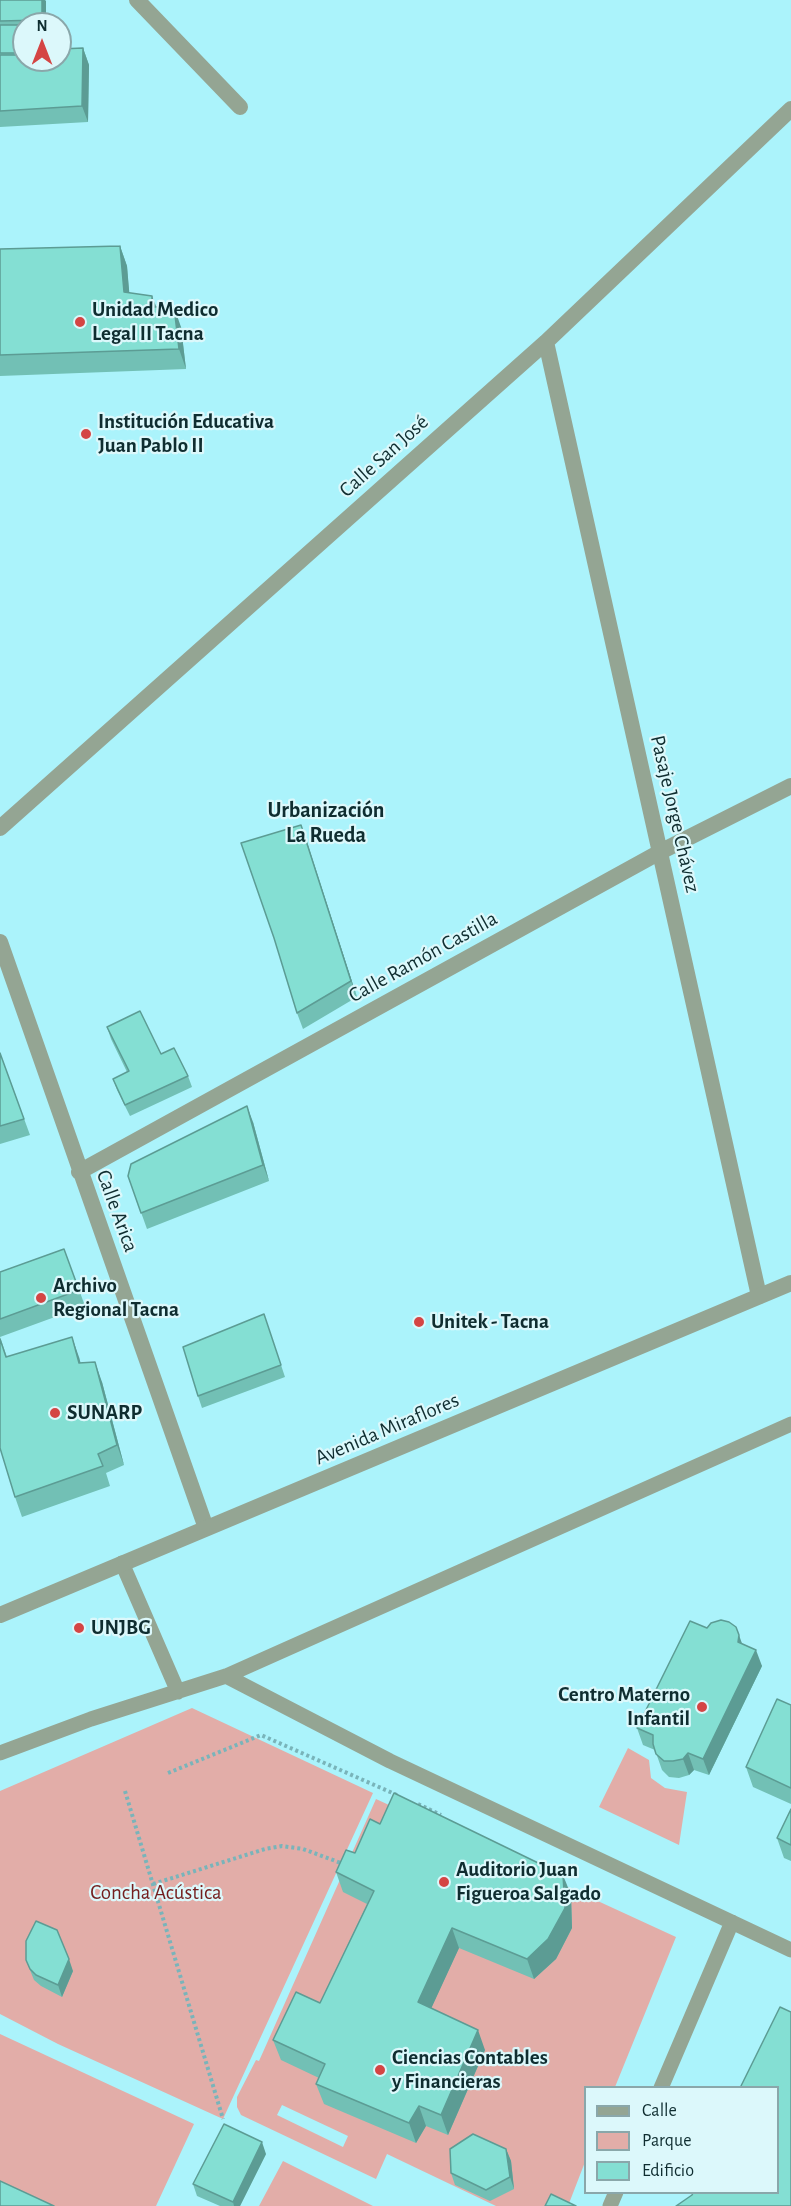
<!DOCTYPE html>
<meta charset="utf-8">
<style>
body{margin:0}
#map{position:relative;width:791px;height:2206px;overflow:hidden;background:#abf3fb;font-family:"Alegreya Sans",sans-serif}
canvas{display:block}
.legend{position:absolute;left:584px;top:2086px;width:195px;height:108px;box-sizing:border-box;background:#dcf8fb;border:2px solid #8aa7aa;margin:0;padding:8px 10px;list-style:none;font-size:18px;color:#0f2d30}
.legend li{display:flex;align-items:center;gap:12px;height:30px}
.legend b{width:30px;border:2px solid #8aa7aa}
.north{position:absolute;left:12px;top:12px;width:60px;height:60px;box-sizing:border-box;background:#dcf8fb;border:2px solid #8aa7aa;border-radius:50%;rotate:0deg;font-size:16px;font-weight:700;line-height:24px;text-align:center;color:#0f2d30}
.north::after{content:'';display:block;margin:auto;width:21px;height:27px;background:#d44544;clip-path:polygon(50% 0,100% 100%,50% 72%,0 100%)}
</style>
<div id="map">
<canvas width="791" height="2206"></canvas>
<ul class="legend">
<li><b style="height:8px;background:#94a593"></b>Calle</li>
<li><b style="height:16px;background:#e2ada8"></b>Parque</li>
<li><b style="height:16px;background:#84dfd3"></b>Edificio</li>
</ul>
<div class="north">N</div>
</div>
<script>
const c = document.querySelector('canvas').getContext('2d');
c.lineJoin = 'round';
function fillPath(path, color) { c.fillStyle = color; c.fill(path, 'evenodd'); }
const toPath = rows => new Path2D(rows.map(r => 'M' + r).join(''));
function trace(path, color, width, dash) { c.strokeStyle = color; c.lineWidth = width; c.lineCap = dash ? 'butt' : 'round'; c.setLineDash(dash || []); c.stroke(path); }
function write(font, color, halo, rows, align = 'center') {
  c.font = font + ' "Alegreya Sans",sans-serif'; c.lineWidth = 4.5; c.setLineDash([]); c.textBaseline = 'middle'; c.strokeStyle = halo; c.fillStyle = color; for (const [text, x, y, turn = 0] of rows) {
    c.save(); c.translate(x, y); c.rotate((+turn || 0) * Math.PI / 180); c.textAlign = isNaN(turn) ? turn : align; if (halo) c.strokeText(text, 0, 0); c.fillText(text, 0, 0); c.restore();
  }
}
const green = toPath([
 [192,1708,373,1793,223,2119,58,2044,0,2014,0,1791],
 [628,1748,649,1760,651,1778,665,1788,687,1792,679,1845,599,1807],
 [376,1799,676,1937,615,2087,586,2088,585,2162,568,2206,496,2206,387,2154,376,2179,241,2115,237,2107,237,2097,256,2060,259,2061],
 [282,2105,348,2136,343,2147,277,2115],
 [0,2034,194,2124,156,2206,39,2206,0,2188],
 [283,2161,373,2206,259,2206]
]);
const path = toPath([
 [168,1773,261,1735,397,1795],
 [125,1791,223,2119],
 [418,1804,441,1815],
 [153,1884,265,1849,282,1846,303,1849,341,1863]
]);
const service = toPath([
 [122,1563,178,1692],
 [226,1676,390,1761,791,1950],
 [0,1753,91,1719,226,1676,791,1424],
 [661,2088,732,1922],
 [610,2206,616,2192]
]);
const minor = toPath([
 [137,0,240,107],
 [546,342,759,1296],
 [0,828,546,342,791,109],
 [0,942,206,1528],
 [79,1172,660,852,791,786]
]);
const tertiary = toPath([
 [0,1615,791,1283]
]);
const wall = toPath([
 [0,0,46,1,46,24,24,24,24,60,83,48,89,65,88,122,0,127],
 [120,246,127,266,129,293,156,307,181,327,186,369,0,376,0,249],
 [301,825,357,997,303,1029,297,1013],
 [107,1027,161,1054,188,1076,192,1087,130,1116,117,1090,113,1079,127,1072,111,1039],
 [0,1053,30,1135,0,1144],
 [253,1122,269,1181,147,1229,128,1176],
 [64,1249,85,1306,0,1337,7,1357,79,1357,80,1363,102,1382,124,1465,106,1473,110,1486,22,1517,15,1497,0,1448,0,1272],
 [264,1314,285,1377,202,1408,198,1396],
 [742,1644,762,1666,709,1775,694,1770,689,1775,679,1778,669,1777,662,1770,655,1750,643,1745,637,1728],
 [791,1705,791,1804,753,1787,746,1767],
 [791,1809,791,1861,784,1858,777,1838],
 [380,1824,571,1895,572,1928,556,1959,534,1979,459,1948,431,2008,485,2050,448,2135,426,2126,416,2143,324,2104,316,2084,319,2078,281,2060,273,2040,320,2003,367,1904,343,1892,336,1872,355,1853],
 [26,1960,73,1971,62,1997,41,1986,34,1980],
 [506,2149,511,2161,514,2189,490,2201,455,2185,451,2173],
 [266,2154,240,2206,220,2206,197,2196,193,2184]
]);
const shadedWall = toPath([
 [42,0,45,0,46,1,46,24,43,24,42,20],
 [83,48,89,65,88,122,82,106],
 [120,246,127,266,131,312,124,292],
 [152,296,160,316,152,307],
 [174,307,181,327,186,369,179,349],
 [301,825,307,842,357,997,351,981],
 [247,1106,253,1122,269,1181,263,1165],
 [72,1337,79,1357,86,1383,79,1363],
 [95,1362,102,1382,124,1465,117,1445],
 [739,1635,745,1652,738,1642],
 [756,1650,762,1666,709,1775,703,1759],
 [688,1753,694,1770,689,1775,683,1759],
 [563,1875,571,1895,572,1928,556,1959,534,1979,527,1959],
 [452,1928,459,1948,425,2022,418,2002],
 [69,1959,73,1971,62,1997,58,1985],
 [478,2030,485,2050,448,2135,441,2115],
 [419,2106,426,2126,416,2143,409,2123],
 [262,2142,266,2154,240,2206,234,2206,233,2202],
 [506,2149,511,2161,514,2189,510,2177]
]);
const building = toPath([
 [0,0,42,0,42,20,0,21,0,0],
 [0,25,24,25,24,53,0,53,0,25],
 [83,48,82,106,0,111,0,55,24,55,24,60,60,60,60,49,83,48],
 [120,246,124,292,152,296,152,307,174,307,179,349,0,355,0,249,120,246],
 [301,825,351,981,297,1013,274,938,241,843,301,825],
 [140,1011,161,1054,174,1048,188,1076,125,1105,113,1079,129,1071,107,1027,140,1011],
 [0,1053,24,1119,0,1126,0,1053],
 [247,1106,263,1165,141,1213,128,1176,131,1164,247,1106],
 [64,1249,79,1290,0,1319,0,1272,64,1249],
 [264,1314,281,1365,198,1396,183,1347,264,1314],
 [72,1337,79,1363,95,1362,117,1445,98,1454,103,1466,15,1497,0,1448,0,1339,6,1357,72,1337],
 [721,1620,729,1622,736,1627,739,1635,738,1642,756,1650,703,1759,688,1753,683,1759,673,1761,664,1761,656,1754,653,1744,653,1735,637,1728,690,1621,707,1628,711,1623,721,1620],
 [777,1699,791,1705,791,1788,746,1767,777,1699],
 [394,1793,563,1875,565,1908,548,1939,527,1959,452,1928,418,2002,478,2030,441,2115,419,2106,409,2123,316,2084,325,2064,273,2040,296,1992,320,2003,374,1891,336,1872,346,1850,355,1853,370,1819,380,1824,394,1793],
 [791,1809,791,1845,777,1838,791,1809],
 [36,1921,57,1930,69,1959,58,1985,36,1975,30,1969,26,1960,26,1941,36,1921],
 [780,2007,791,2012,791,2206,676,2206,692,2195,693,2193,777,2193,777,2088,740,2088,780,2007],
 [224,2124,262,2142,233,2202,193,2184,224,2124],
 [473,2134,506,2149,510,2177,486,2190,451,2173,450,2149,473,2134],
 [0,2181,54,2206,0,2206,0,2181],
 [551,2194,576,2206,545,2206,551,2194]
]);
const markers = [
 [80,322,6,"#d44544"],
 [86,434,6,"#d44544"],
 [41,1298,6,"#d44544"],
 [419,1322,6,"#d44544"],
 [55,1413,6,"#d44544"],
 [79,1628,6,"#d44544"],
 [702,1707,6,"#d44544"],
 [444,1882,6,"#d44544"],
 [380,2070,6,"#d44544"]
];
const poiNames = [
 ["Unidad Medico",92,310],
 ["Legal II Tacna",92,334],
 ["Institución Educativa",98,422],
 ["Juan Pablo II",98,446],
 ["Archivo",53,1286],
 ["Regional Tacna",53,1310],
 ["Unitek - Tacna",431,1322],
 ["SUNARP",67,1413],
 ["UNJBG",91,1628],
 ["Centro Materno",690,1695,"right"],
 ["Infantil",690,1719,"right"],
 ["Auditorio Juan",456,1870],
 ["Figueroa Salgado",456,1894],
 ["Ciencias Contables",392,2058],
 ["y Financieras",392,2082]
];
const streetNames = [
 ["Calle San José",384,456,-42],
 ["Pasaje Jorge Chávez",675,814,77],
 ["Calle Ramón Castilla",423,957,-29],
 ["Calle Arica",117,1211,70],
 ["Avenida Miraflores",387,1429,-23]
];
const parkNames = [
 ["Concha Acústica",156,1893]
];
const neighbourhoodNames = [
 ["Urbanización",326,810],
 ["La Rueda",326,835]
];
fillPath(green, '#e2ada8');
trace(path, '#79b4ba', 4, [3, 3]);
trace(service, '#94a593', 15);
trace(minor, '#94a593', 16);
trace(tertiary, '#94a593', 16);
fillPath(wall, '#72c0b5');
fillPath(shadedWall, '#5c9c94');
fillPath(building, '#84dfd3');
trace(building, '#5c9c94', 1.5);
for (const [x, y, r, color] of markers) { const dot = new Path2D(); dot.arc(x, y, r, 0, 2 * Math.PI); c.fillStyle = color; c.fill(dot); trace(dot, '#dcf8fb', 2); }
write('bold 21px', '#0f2d30', '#dcf8fb', poiNames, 'left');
write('21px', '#0f2d30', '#dcf8fb', streetNames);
write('21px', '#741e1e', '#dcf8fb', parkNames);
write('bold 22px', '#0f2d30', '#dcf8fb', neighbourhoodNames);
</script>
